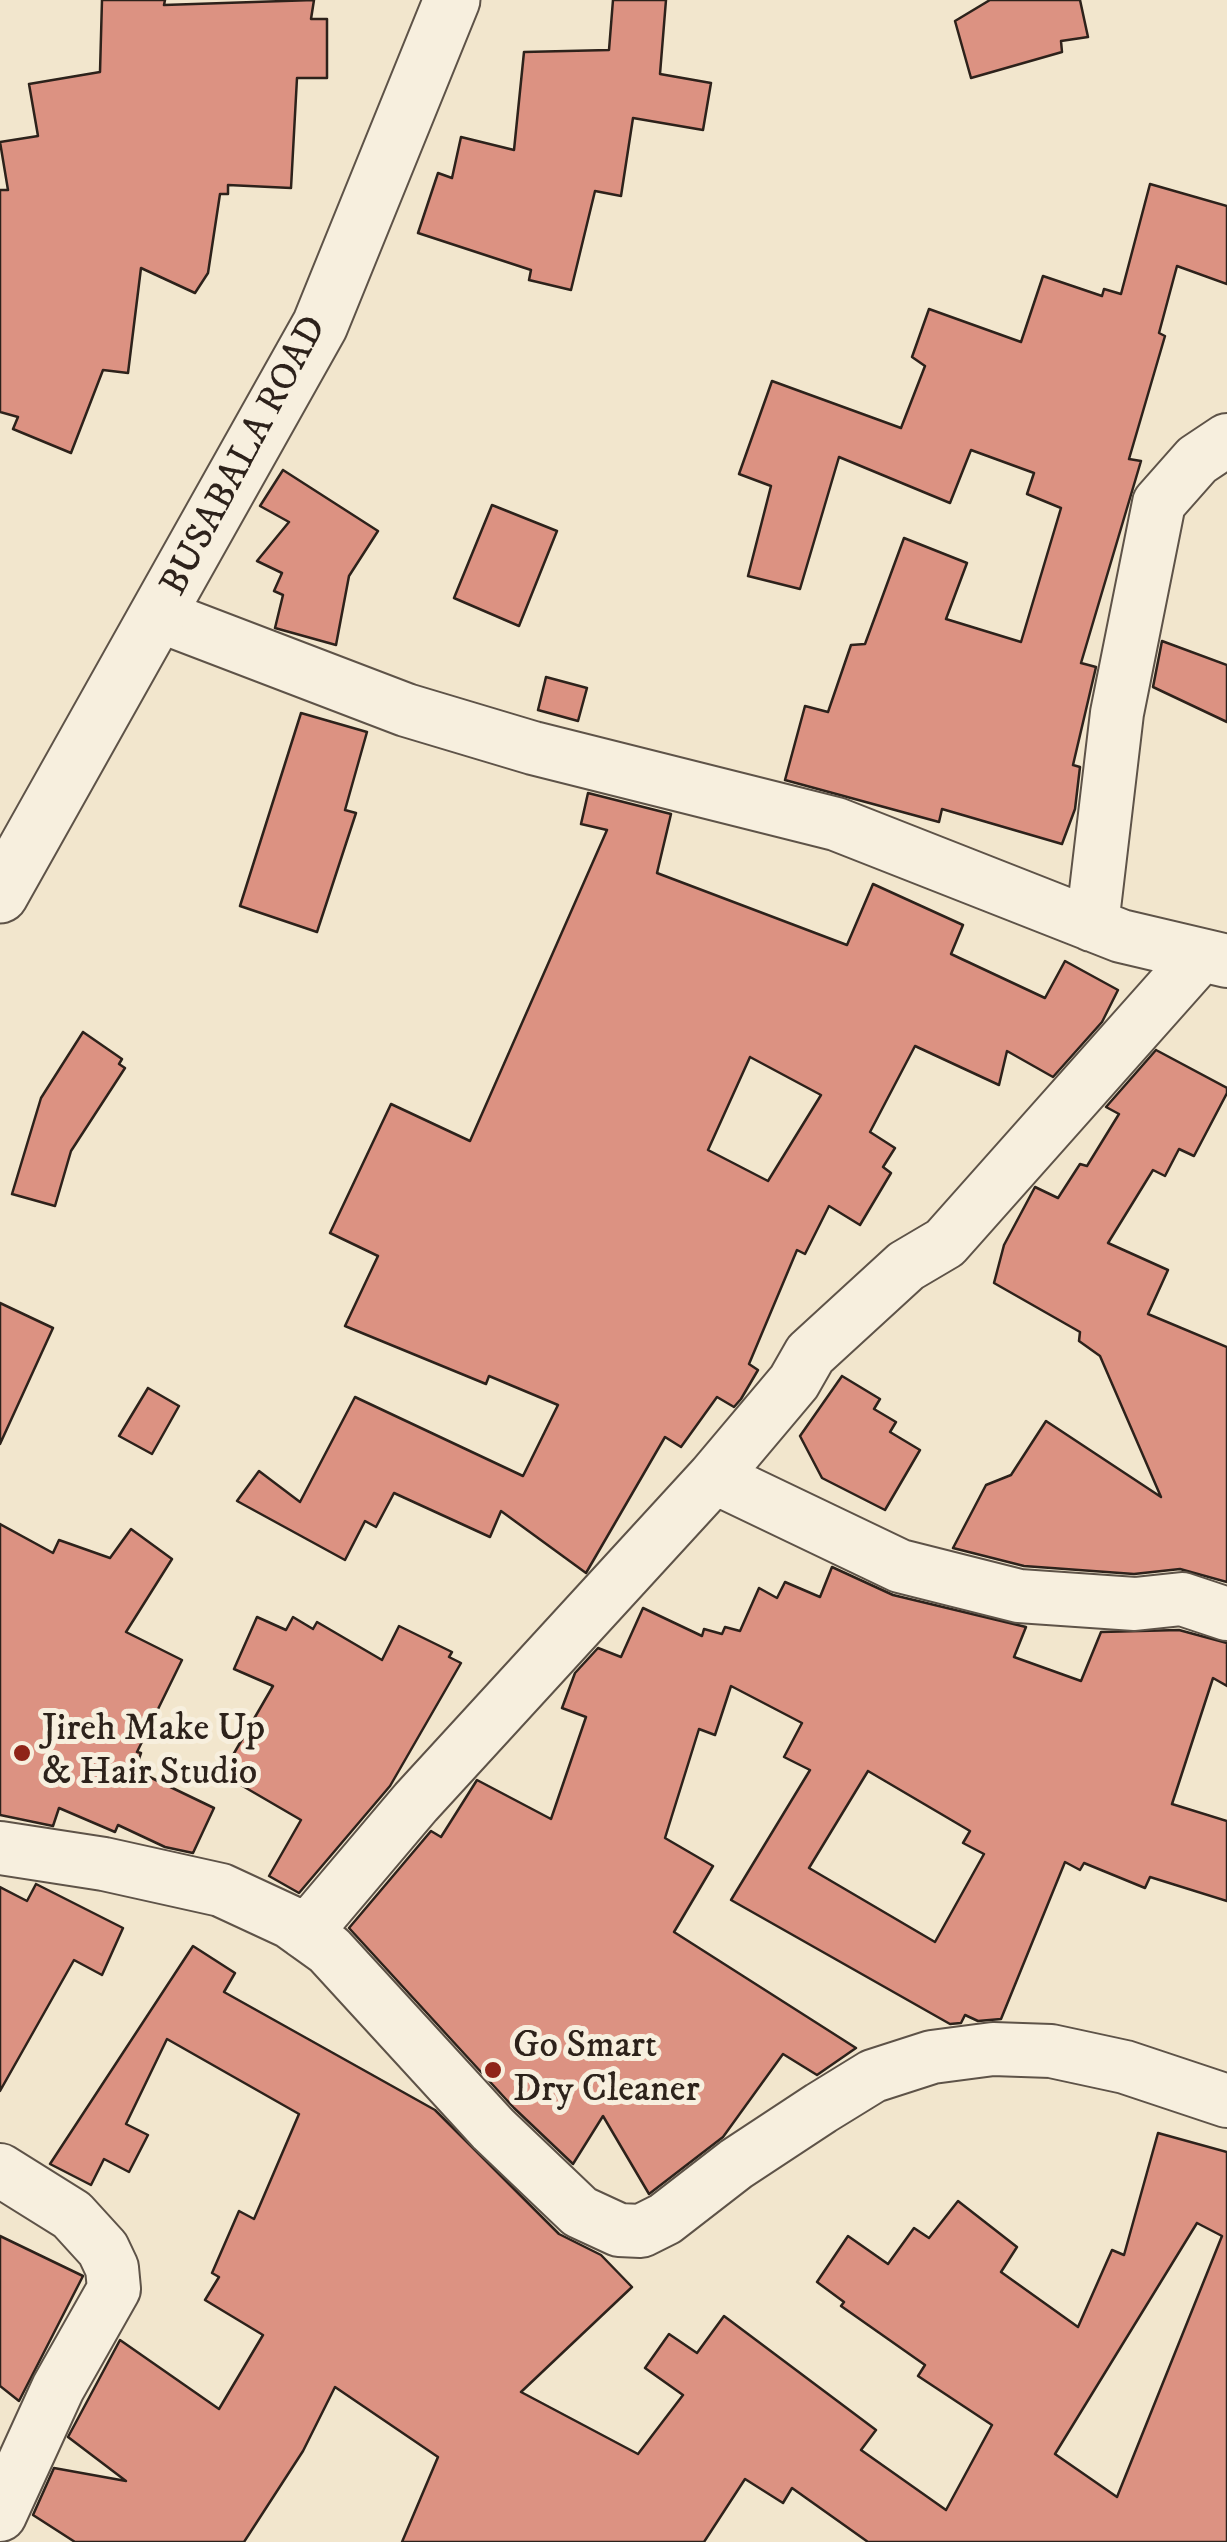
<!DOCTYPE html>
<style>
body{margin:0}
canvas{display:block;background:#f2e6cd}
</style>
<canvas width="1227" height="2542"></canvas>
<script>
const c = document.querySelector('canvas').getContext('2d');
c.lineJoin = 'round';
function fillPath(path, color) { c.fillStyle = color; c.fill(path, 'evenodd'); }
const toPath = rows => new Path2D(rows.map(r => 'M' + r).join(''));
function trace(path, color, width, dash) { c.strokeStyle = color; c.lineWidth = width; c.lineCap = dash ? 'butt' : 'round'; c.setLineDash(dash || []); c.stroke(path); }
function write(font, color, halo, rows, align = 'center') {
  c.font = font + ' "IM FELL DW Pica",serif'; c.lineWidth = 10; c.setLineDash([]); c.textBaseline = 'middle'; c.strokeStyle = halo; c.fillStyle = color; for (const [text, x, y, turn = 0] of rows) {
    c.save(); c.translate(x, y); c.rotate((+turn || 0) * Math.PI / 180); c.textAlign = isNaN(turn) ? turn : align; if (halo) c.strokeText(text, 0, 0); c.fillText(text, 0, 0); c.restore();
  }
}
const building = toPath([
 [102,0,165,0,164,5,314,0,311,19,327,19,327,78,297,78,291,188,228,185,228,194,220,194,208,273,195,293,141,268,128,373,103,370,71,453,13,429,18,417,0,412,0,190,8,190,0,142,38,136,29,84,100,72,102,0],
 [613,0,666,0,660,74,711,83,703,130,633,118,621,196,595,191,571,290,529,280,531,270,418,233,438,173,452,178,461,137,514,150,524,52,609,50,613,0],
 [990,0,1080,0,1088,37,1061,41,1062,52,971,78,955,21,990,0],
 [1150,184,1227,206,1227,284,1177,266,1159,333,1165,336,1129,459,1141,461,1081,663,1096,667,1073,765,1080,767,1075,809,1062,844,942,809,939,822,785,780,805,706,828,712,851,645,865,644,904,538,967,563,946,619,1021,642,1061,508,1027,494,1034,473,971,450,950,503,839,457,800,589,748,576,771,486,739,474,772,381,901,428,925,366,912,357,929,309,1021,342,1043,276,1102,296,1104,289,1121,294,1150,184],
 [283,470,378,531,349,576,336,645,275,628,283,595,274,591,282,573,257,561,289,522,260,506,283,470],
 [492,505,557,531,519,626,454,598,492,505],
 [1162,641,1227,665,1227,722,1153,687,1162,641],
 [546,677,587,688,578,721,538,710,546,677],
 [301,713,367,732,345,810,356,813,317,932,240,906,301,713],
 [588,793,671,814,657,873,847,945,873,884,963,925,951,954,1045,998,1065,961,1118,990,1102,1022,1053,1077,1007,1051,999,1085,915,1046,870,1132,895,1148,883,1167,891,1173,860,1225,829,1206,805,1254,797,1250,749,1364,758,1370,741,1399,734,1407,717,1397,681,1447,665,1437,586,1573,501,1511,490,1537,394,1493,376,1527,365,1521,345,1560,237,1501,259,1471,300,1502,355,1397,523,1476,558,1405,489,1376,486,1384,345,1326,378,1256,330,1233,391,1104,470,1141,607,830,581,824,588,793],
 [750,1057,821,1095,768,1181,708,1150,750,1057],
 [83,1032,122,1059,119,1064,125,1068,71,1151,55,1206,12,1194,41,1098,83,1032],
 [1156,1050,1227,1088,1227,1093,1194,1156,1179,1149,1165,1176,1153,1170,1108,1243,1168,1270,1148,1314,1227,1347,1227,1582,1180,1569,1134,1574,1024,1566,953,1548,986,1485,1011,1475,1046,1421,1161,1497,1100,1356,1079,1341,1080,1332,994,1283,1004,1245,1035,1187,1058,1198,1080,1164,1087,1166,1119,1114,1106,1107,1156,1050],
 [0,1303,53,1328,0,1444,0,1303],
 [842,1376,880,1399,874,1409,896,1422,890,1432,920,1450,885,1510,822,1478,800,1436,842,1376],
 [148,1388,179,1406,152,1454,119,1436,148,1388],
 [0,1524,53,1553,59,1540,110,1558,131,1529,172,1559,126,1632,182,1660,137,1752,141,1753,135,1770,214,1808,193,1853,165,1847,118,1825,115,1832,59,1808,53,1826,0,1815,0,1524],
 [832,1567,893,1595,1026,1627,1014,1657,1081,1681,1101,1632,1179,1630,1227,1643,1227,1686,1213,1678,1172,1804,1227,1821,1227,1901,1150,1877,1145,1888,1084,1863,1080,1870,1065,1862,1001,2019,978,2021,965,2015,961,2023,950,2024,731,1900,810,1770,784,1757,802,1723,731,1686,715,1735,699,1729,665,1838,713,1866,674,1932,856,2048,817,2075,783,2054,723,2137,649,2194,603,2116,573,2164,514,2108,349,1928,431,1831,441,1837,477,1780,551,1819,586,1717,562,1708,575,1673,598,1648,621,1657,643,1608,702,1636,704,1629,722,1634,725,1627,740,1631,759,1588,777,1598,785,1582,820,1597,832,1567],
 [868,1771,970,1831,963,1843,984,1854,935,1942,809,1868,868,1771],
 [257,1617,286,1630,293,1617,313,1629,317,1622,382,1660,399,1626,452,1652,449,1657,461,1663,390,1786,299,1893,269,1876,301,1820,222,1774,273,1686,234,1669,257,1617],
 [36,1884,123,1928,102,1975,74,1960,0,2091,0,1887,27,1901,36,1884],
 [193,1946,235,1973,224,1992,435,2110,559,2234,601,2255,632,2287,521,2392,638,2454,683,2395,645,2368,669,2334,697,2353,724,2316,876,2430,861,2450,946,2510,992,2425,918,2376,925,2365,841,2306,844,2302,817,2282,848,2236,888,2264,914,2228,929,2238,958,2201,1017,2247,1001,2272,1078,2327,1112,2250,1124,2255,1158,2133,1227,2152,1227,2542,868,2542,792,2488,783,2503,745,2479,704,2542,402,2542,438,2457,335,2387,303,2451,244,2542,75,2542,33,2515,54,2468,126,2481,68,2437,120,2340,219,2409,263,2335,205,2300,219,2277,212,2273,239,2211,254,2219,299,2114,167,2039,126,2124,148,2135,129,2172,104,2159,91,2185,50,2164,193,1946],
 [1197,2223,1222,2236,1117,2497,1055,2454,1197,2223],
 [0,2236,83,2276,19,2401,0,2386,0,2236]
]);
const minor = toPath([
 [160,616,406,710,533,748,836,824,1121,936,1227,961],
 [1092,925,1117,713,1159,503,1197,460,1227,440],
 [714,1477,794,1382,810,1354,906,1266,945,1243,1201,955],
 [0,1848,104,1864,221,1890,290,1922,329,1950,493,2129,580,2212,619,2230,641,2231,665,2219,736,2164,821,2108,873,2076,932,2057,993,2049,1051,2051,1125,2067,1227,2101],
 [305,1933,416,1802,714,1477,900,1566,1019,1596,1135,1604,1182,1599,1227,1614],
 [0,2170,72,2215,103,2249,112,2268,114,2289,58,2388,0,2515]
]);
const tertiary = toPath([
 [0,895,320,325,452,0]
]);
const markers = [
 [22,1753,10,"#8f2418"],
 [493,2070,10,"#8f2418"]
];
const streetNames = [
 ["BUSABALA ROAD",246,457,-62]
];
const poiNames = [
 ["Jireh Make Up",42,1731],
 ["& Hair Studio",42,1775],
 ["Go Smart",513,2048],
 ["Dry Cleaner",513,2092]
];
fillPath(building, '#dc9282');
trace(building, '#2d221b', 2.5);
trace(minor, '#5e5348', 56);
trace(tertiary, '#5e5348', 59);
trace(minor, '#f7efde', 52);
trace(tertiary, '#f7efde', 55);
for (const [x, y, r, color] of markers) { const dot = new Path2D(); dot.arc(x, y, r, 0, 2 * Math.PI); c.fillStyle = color; c.fill(dot); trace(dot, '#f7efde', 4); }
write('38px', '#2d221b', '#f7efde', streetNames);
write('38px', '#2d221b', '#f7efde', poiNames, 'left');
</script>
